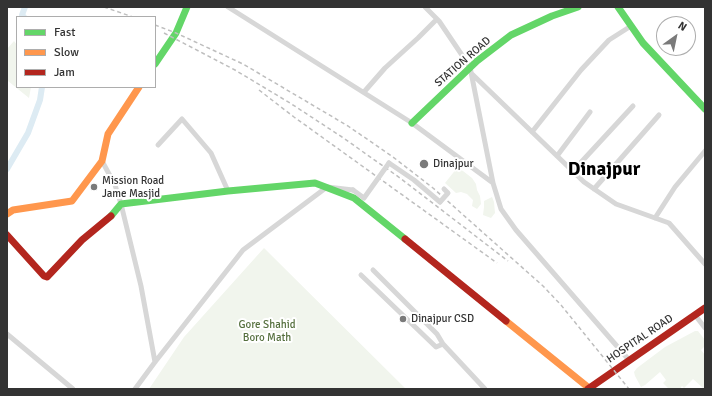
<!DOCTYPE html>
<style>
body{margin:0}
#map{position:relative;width:712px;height:396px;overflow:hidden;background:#fff;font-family:Signika,sans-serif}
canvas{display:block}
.frame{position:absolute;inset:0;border:8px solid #333;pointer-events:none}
.legend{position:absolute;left:16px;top:16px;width:140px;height:72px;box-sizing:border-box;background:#fff;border:1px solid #adadad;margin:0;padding:5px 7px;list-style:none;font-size:12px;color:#333}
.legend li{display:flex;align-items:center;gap:8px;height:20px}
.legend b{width:20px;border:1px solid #adadad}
.north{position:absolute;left:656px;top:16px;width:40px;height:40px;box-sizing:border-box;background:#fff;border:1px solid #adadad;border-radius:50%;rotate:33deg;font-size:11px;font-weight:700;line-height:16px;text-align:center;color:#333}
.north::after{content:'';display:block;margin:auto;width:14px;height:18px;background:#7a7a7a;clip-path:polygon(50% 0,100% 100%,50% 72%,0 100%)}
</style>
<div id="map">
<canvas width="712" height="396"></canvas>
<div class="frame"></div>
<ul class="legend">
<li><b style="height:5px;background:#63d668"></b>Fast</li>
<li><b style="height:5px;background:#ff974d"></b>Slow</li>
<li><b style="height:5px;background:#b3261e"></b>Jam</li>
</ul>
<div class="north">N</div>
</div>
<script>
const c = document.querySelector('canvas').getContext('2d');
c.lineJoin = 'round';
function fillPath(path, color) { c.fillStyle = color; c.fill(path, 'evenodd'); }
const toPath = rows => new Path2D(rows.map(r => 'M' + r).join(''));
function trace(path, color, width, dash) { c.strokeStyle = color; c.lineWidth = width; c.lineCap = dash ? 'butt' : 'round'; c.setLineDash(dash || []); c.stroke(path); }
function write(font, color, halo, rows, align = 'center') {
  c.font = font + ' Signika,sans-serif'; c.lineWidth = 4; c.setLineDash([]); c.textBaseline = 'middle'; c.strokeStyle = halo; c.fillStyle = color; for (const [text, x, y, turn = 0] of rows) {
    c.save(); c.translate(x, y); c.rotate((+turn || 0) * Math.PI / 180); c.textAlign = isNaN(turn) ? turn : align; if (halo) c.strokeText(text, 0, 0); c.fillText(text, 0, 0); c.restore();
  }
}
const green = toPath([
 [14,41,17,45,17,87,31,87,29,98,8,81,7,81,7,49],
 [457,168,463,171,472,178,476,184,477,190,480,196,481,204,477,209,472,206,473,200,467,194,461,192,456,193,445,183],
 [492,197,494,202,495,213,491,218,483,215,484,207,484,201],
 [264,248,406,389,149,389,184,337],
 [695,331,698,331,705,340,705,346,701,350,705,355,705,389,702,389,703,388,693,379,684,388,682,386,680,389,669,389,663,383,666,380,660,372,645,385,641,387,635,376,634,372,637,368,665,347]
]);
const canal = toPath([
 [24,17,22,15,25,7],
 [7,169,28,133,40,100,42,87]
]);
const street = toPath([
 [228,7,412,123,493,183,501,209,516,230,629,360],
 [425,7,439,21,470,67,493,183],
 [472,74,584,182,616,204,669,223,705,264],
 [364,92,385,68,418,38,437,19],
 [532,132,581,70,609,40,631,26],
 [158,145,182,119,211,153,228,191],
 [557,156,590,112],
 [102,161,115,185,121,204,141,286,155,362],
 [389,163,414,180,440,202],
 [573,171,633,106],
 [594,189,659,115],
 [655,218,675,187,705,151],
 [373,270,437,334,443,344,485,389],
 [361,275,436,347,443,344],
 [695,315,705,328],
 [7,334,73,389],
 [135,389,155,362,243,250,327,187,353,190]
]);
const fast = toPath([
 [618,7,643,43,705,109],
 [155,64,176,33,187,7],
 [412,123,477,61,511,35,552,16,578,7],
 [111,216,121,204,228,191,315,183,354,198,405,239]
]);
const slow = toPath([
 [7,214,13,210,72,201,102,161,108,134,139,87],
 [506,321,589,388]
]);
const jam = toPath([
 [7,235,44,276,47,277,82,240,111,216],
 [405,239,506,321],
 [588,389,705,308]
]);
const rail = toPath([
 [104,7,133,17],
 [155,25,176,33,243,64,348,126,393,157,433,188,543,286,561,305,629,389],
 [164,33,235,70,290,103,342,137,400,178,508,261],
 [259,90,294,117,497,263]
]);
const streetBridge = toPath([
 [353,190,364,198,389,163],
 [440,202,448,193,444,189]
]);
const markers = [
 [424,164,5,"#7a7a7a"],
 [94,187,4,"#7a7a7a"],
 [403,319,4,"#7a7a7a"]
];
const streetNames = [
 ["STATION ROAD",463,62,-41],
 ["HOSPITAL ROAD",640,339,-34]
];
const poiNames = [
 ["Dinajpur",433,164],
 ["Mission Road",102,181],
 ["Jame Masjid",102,194],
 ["Dinajpur CSD",411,319]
];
const parkNames = [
 ["Gore Shahid",267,325],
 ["Boro Math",267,338]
];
const townNames = [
 ["Dinajpur",604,170]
];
fillPath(green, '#f1f5ed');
trace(canal, '#ddebf3', 6);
trace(street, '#d7d7d7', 5);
trace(fast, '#63d668', 7);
trace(slow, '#ff974d', 7);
trace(jam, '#b3261e', 7);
trace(rail, '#bebebe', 1.5, [4, 3]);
trace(streetBridge, '#d7d7d7', 5);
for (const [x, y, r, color] of markers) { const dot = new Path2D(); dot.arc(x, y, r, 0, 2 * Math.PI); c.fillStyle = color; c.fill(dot); trace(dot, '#fff', 1.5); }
write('11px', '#333', '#fff', streetNames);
write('11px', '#333', '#fff', poiNames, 'left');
write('11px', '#56703f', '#fff', parkNames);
write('bold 19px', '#000', '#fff', townNames);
</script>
